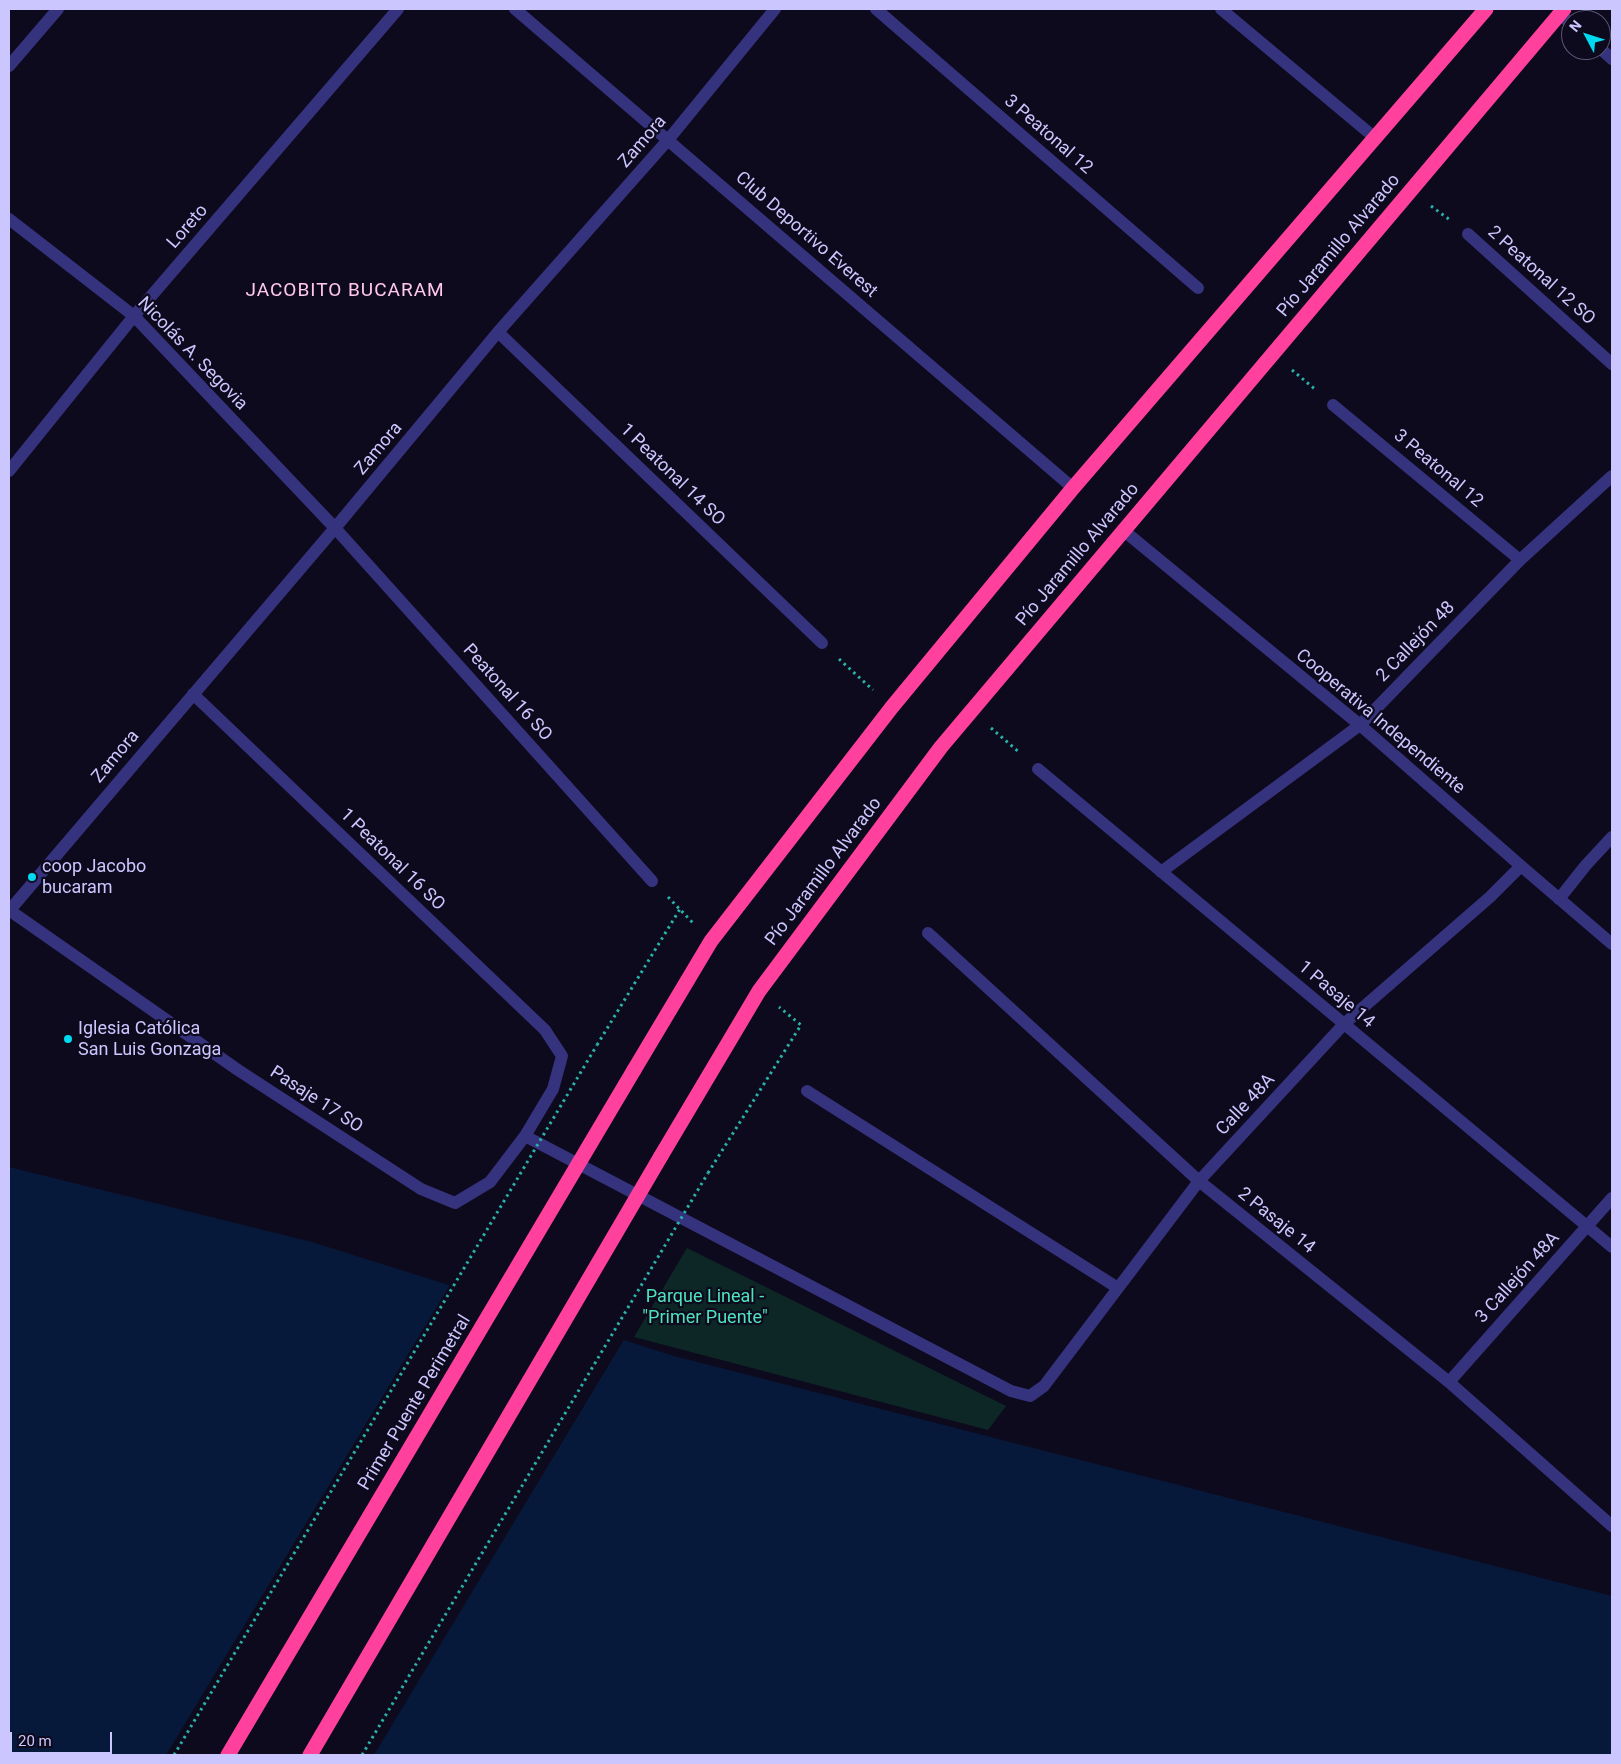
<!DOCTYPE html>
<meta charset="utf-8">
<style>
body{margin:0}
#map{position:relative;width:1621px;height:1764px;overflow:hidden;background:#0e0a1d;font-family:Roboto,sans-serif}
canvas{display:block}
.frame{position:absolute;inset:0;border:10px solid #ccc6ff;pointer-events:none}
.north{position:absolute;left:1561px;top:10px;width:50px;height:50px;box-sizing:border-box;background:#0e0a1d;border:1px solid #5a5577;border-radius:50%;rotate:310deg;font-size:14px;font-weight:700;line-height:20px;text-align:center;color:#ccc6ff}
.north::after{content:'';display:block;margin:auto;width:18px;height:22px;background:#00daf1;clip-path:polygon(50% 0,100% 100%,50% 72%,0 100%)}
.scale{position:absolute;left:10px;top:1732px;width:102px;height:22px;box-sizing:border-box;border:2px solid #ccc6ff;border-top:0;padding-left:6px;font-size:15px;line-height:18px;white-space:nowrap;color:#ccc6ff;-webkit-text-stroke:4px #0e0a1d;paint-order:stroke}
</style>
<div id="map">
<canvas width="1621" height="1764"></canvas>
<div class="frame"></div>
<div class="north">N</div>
<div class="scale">20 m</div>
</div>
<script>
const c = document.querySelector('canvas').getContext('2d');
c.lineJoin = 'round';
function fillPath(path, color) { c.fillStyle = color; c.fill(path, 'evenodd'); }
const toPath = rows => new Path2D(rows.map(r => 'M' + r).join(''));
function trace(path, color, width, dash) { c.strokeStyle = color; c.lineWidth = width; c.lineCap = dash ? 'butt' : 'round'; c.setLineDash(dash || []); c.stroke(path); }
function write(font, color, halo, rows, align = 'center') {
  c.font = font + ' Roboto,sans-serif'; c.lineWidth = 4.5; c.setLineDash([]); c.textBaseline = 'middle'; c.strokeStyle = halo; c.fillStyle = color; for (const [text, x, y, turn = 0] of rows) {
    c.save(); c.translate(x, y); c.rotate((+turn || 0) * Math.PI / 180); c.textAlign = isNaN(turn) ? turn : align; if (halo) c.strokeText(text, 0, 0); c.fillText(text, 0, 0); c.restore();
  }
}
const green = toPath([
 [687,1248,1006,1406,988,1430,634,1337]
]);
const water = toPath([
 [9,1167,312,1242,674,1356,1612,1596,1612,1755,9,1755]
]);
const pier = toPath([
 [451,1283,625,1338,374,1755,166,1755]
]);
const path = toPath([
 [1431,206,1450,220],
 [1292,370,1316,390],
 [839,659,873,690],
 [991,728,1020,753],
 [668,897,693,923],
 [597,1045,680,909],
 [708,1173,801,1025,779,1007]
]);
const minor = toPath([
 [515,9,1073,488],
 [876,9,1198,288],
 [1221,9,1374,137],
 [1560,14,1571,24],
 [1601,49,1612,59],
 [9,66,58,9],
 [9,219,134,316,335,528,652,881],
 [1468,234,1612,364],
 [498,332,822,643],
 [1333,405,1520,560],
 [9,471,134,316,398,9],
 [1123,530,1360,725,1521,866,1612,944],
 [1038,769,1612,1247],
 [1161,872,1360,725,1520,560,1612,476],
 [1559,899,1586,865,1612,837],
 [9,910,238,1070,421,1189,455,1203,490,1182,525,1136,553,1089,562,1056,545,1030,193,694],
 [9,911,335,528,498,332,668,140,775,9],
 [928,933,1199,1181,1449,1382,1612,1526],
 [807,1091,1118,1288],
 [525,1136,1011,1391,1030,1396,1044,1386,1199,1181,1344,1024,1490,897,1521,866],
 [1449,1382,1612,1198]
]);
const highway = toPath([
 [634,1070,711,941,892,707,1073,488,1486,9],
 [661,1156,759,991,941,747,1564,9]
]);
const pathBridge = toPath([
 [174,1755,597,1045],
 [362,1755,708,1173]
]);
const highwayBridge = toPath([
 [228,1755,634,1070],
 [310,1755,661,1156]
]);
const markers = [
 [32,877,5,"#00daf1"],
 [68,1039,5,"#00daf1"]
];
const streetNames = [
 ["3 Peatonal 12",1048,135,41],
 ["Zamora",643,142,-49],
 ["Loreto",188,227,-49],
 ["Club Deportivo Everest",806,235,41],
 ["Pío Jaramillo Alvarado",1339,246,-50],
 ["2 Peatonal 12 SO",1541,276,42],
 ["Nicolás A. Segovia",192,354,46],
 ["Zamora",379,449,-50],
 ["3 Peatonal 12",1438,469,40],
 ["1 Peatonal 14 SO",672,475,44],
 ["Pío Jaramillo Alvarado",1078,555,-50],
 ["2 Callejón 48",1416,642,-46],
 ["Peatonal 16 SO",507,693,48],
 ["Cooperativa Independiente",1380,722,40],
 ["Zamora",116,757,-50],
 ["1 Peatonal 16 SO",392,860,44],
 ["Pío Jaramillo Alvarado",824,872,-53],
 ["1 Pasaje 14",1336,995,40],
 ["Pasaje 17 SO",316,1100,33],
 ["Calle 48A",1246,1105,-47],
 ["2 Pasaje 14",1276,1221,39],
 ["3 Callejón 48A",1518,1278,-48],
 ["Primer Puente Perimetral",415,1403,-59]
];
const poiNames = [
 ["coop Jacobo",42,867],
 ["bucaram",42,888],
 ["Iglesia Católica",78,1029],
 ["San Luis Gonzaga",78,1050]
];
const parkNames = [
 ["Parque Lineal -",705,1297],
 ["\"Primer Puente\"",705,1318]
];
const neighbourhoodNames = [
 ["JACOBITO BUCARAM",345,291]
];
fillPath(green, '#0d2726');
fillPath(water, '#07193a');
fillPath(pier, '#0e0a1d');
trace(path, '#28b2a9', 3, [2.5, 4]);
trace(minor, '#36337e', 12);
trace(highway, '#ff419d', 15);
trace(pathBridge, '#28b2a9', 3, [2.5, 4]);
trace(highwayBridge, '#ff419d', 15);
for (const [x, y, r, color] of markers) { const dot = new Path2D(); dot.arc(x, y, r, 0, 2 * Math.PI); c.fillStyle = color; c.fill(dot); trace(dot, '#0e0a1d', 2); }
write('18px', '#ccc6ff', '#0e0a1d', streetNames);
write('18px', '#ccc6ff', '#0e0a1d', poiNames, 'left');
write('18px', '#4ee3bd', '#0e0a1d', parkNames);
c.letterSpacing = '1px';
write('19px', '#ffc8eb', '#0e0a1d', neighbourhoodNames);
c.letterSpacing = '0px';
</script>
